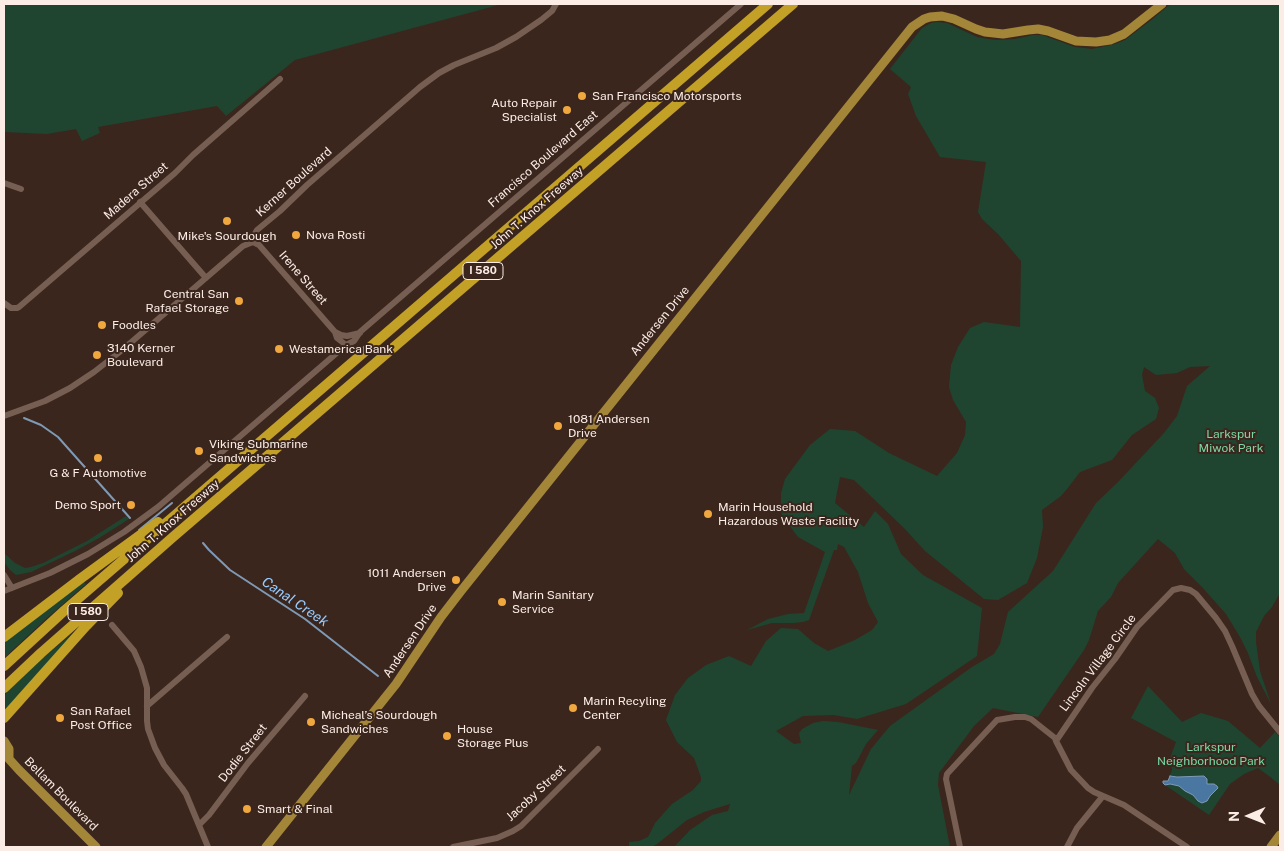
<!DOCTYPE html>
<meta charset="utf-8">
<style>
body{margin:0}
#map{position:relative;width:1284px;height:851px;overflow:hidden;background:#3b261d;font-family:"Public Sans",sans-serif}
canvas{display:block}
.frame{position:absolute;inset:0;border:5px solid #fbede6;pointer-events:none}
.north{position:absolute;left:1224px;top:791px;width:50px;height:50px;-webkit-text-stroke:4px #3b261d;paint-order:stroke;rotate:269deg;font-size:14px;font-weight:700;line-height:20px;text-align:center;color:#fbede6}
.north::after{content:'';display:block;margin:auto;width:18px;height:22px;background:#fbede6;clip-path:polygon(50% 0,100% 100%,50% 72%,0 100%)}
</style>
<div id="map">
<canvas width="1284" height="851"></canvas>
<div class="frame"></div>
<div class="north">N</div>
</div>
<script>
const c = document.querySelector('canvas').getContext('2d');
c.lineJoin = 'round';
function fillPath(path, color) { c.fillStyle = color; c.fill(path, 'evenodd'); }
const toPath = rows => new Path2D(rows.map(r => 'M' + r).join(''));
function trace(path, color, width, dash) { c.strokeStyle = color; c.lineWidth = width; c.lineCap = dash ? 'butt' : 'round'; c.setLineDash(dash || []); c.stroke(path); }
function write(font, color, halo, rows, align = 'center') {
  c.font = font + ' "Public Sans",sans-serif'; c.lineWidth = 4; c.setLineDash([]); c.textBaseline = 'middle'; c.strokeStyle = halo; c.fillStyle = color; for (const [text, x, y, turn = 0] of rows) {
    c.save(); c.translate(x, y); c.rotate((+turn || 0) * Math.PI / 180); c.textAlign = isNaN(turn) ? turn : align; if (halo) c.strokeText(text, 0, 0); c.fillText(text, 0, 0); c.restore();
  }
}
const green = toPath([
 [4,4,502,4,295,60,226,116,217,106,98,127,100,133,82,141,76,129,47,134,4,132],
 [1170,4,1280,4,1280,593,1272,607,1264,616,1256,632,1256,642,1260,671,1271,704,1257,677,1248,653,1240,637,1226,614,1202,587,1184,569,1175,553,1158,539,1118,583,1111,597,1098,611,1089,640,1084,650,1038,717,993,708,974,726,939,773,938,785,950,847,674,847,690,830,712,815,728,811,730,804,704,812,687,820,657,844,651,847,629,847,629,842,639,841,648,837,655,823,672,804,693,790,701,781,701,777,694,758,677,742,666,720,675,695,688,678,706,665,729,656,751,666,766,641,781,628,798,629,814,643,828,651,855,640,872,630,878,622,868,603,858,572,844,547,838,544,837,550,834,550,809,620,803,622,794,623,772,623,747,630,768,619,788,614,804,613,825,552,798,537,782,516,781,510,781,493,785,479,810,445,830,429,855,431,889,453,937,476,957,453,965,435,966,422,953,400,949,387,951,365,958,347,970,328,984,322,1020,327,1021,261,998,234,982,219,978,212,986,162,940,157,916,116,908,94,911,87,890,69,922,28,931,23,937,22,947,23,977,37,988,39,996,40,1015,39,1033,35,1042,35,1075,47,1092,49,1115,44,1125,40,1154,18],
 [1210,366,1187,386,1177,416,1164,433,1118,482,1096,503,1053,571,1008,612,1000,644,994,654,972,667,890,726,871,749,849,795,852,766,856,763,866,744,878,730,838,722,823,721,813,723,802,729,799,733,801,743,794,744,776,731,803,716,834,715,857,719,906,704,977,656,982,608,923,575,901,554,888,524,875,511,864,527,835,503,840,477,854,480,904,528,925,551,984,599,998,600,1027,583,1037,558,1043,527,1042,510,1061,496,1067,489,1080,472,1112,460,1132,435,1156,419,1159,408,1155,398,1145,391,1142,375,1144,367,1156,375,1177,373,1190,367],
 [126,516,129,519,99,538,75,551,31,572,16,575,10,570,4,562,4,553,15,563,25,568,31,567,43,563,87,541],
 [83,581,86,584,47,618,4,658,4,642],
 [75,631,77,633,4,714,4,695,30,669],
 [1148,686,1182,722,1201,713,1228,721,1260,748,1275,732,1280,737,1280,785,1269,776,1258,768,1244,774,1230,784,1209,815,1165,785,1163,783,1163,781,1167,781,1170,779,1169,777,1172,770,1170,758,1176,742,1131,718]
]);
const water = toPath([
 [1170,776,1177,777,1204,776,1207,779,1207,784,1214,784,1217,786,1218,788,1210,796,1207,801,1202,803,1198,801,1193,795,1185,791,1179,786,1170,784,1165,785,1163,783,1163,781,1168,781,1170,776]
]);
const stream = toPath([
 [24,418,41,425,58,437,130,518],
 [139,530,172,503],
 [203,543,209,550,230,570,305,619,378,676]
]);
const minor = toPath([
 [4,183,21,189],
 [140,202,206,278],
 [253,242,253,237,257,230,280,211,307,185,420,87,439,73,454,65,496,48,516,37,541,20,552,11,556,4],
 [253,242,259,245,335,332,337,338,346,345],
 [4,303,11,308,17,308,19,307,175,173,193,155,280,79],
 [335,332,341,335,347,336,360,333],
 [4,416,45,401,70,388,94,372,121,351,243,246,253,242],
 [4,575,12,588],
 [4,591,50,573,88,554,124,532,158,507,346,345,354,341,360,332,741,4],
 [112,625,134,651,141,667,147,688,147,721,148,729,155,748,164,765,182,788,186,794,208,847],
 [147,706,227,637],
 [200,824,209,815,248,763,305,696],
 [453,847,497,838,513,831,521,826,598,749],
 [960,847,946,779,947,774,997,720,1015,717,1025,717,1031,719,1055,738,1056,741],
 [1067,847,1077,828,1103,796],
 [1187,847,1124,805,1094,792,1088,788,1071,770,1056,741,1092,688,1115,659,1137,627,1173,590,1181,588,1190,590,1196,594,1216,618,1225,631,1232,646,1252,694,1259,706,1280,732]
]);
const major = toPath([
 [4,741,9,749,9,759,19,770,96,847],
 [266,847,396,684,441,617,461,591,912,27,924,19,930,17,942,16,954,19,976,29,985,32,1003,34,1028,30,1038,29,1048,31,1076,41,1096,42,1110,40,1124,34,1162,4],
 [1271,847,1280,835]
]);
const highway = toPath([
 [4,637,80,579,158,522],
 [4,666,65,610,768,4],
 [4,688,41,653,173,537,793,4],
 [4,718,86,626,118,593]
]);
const markers = [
 [582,96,5,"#efa73e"],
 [567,110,5,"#efa73e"],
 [227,221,5,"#efa73e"],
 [296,235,5,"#efa73e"],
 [239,301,5,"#efa73e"],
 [102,325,5,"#efa73e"],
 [279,349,5,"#efa73e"],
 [97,355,5,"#efa73e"],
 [558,426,5,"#efa73e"],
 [199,451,5,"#efa73e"],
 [98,458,5,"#efa73e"],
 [131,505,5,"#efa73e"],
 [708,514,5,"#efa73e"],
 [456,580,5,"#efa73e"],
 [502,602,5,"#efa73e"],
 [573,708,5,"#efa73e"],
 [60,718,5,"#efa73e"],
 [311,722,5,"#efa73e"],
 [447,736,5,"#efa73e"],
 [247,809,5,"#efa73e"]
];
const shields = [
 [483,271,40],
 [88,612,40]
];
const shieldNames = [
 ["I 580",483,271],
 ["I 580",88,612]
];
const poiNames = [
 ["San Francisco Motorsports",592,96],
 ["Auto Repair",557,103,"right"],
 ["Specialist",557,117,"right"],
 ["Nova Rosti",306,235],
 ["Mike's Sourdough",227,236,"center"],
 ["Central San",229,294,"right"],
 ["Rafael Storage",229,308,"right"],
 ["Foodles",112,325],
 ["3140 Kerner",107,348],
 ["Boulevard",107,362],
 ["Westamerica Bank",289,349],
 ["1081 Andersen",568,419],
 ["Drive",568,433],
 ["Viking Submarine",209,444],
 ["Sandwiches",209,458],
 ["G & F Automotive",98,473,"center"],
 ["Demo Sport",121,505,"right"],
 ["Marin Household",718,507],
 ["Hazardous Waste Facility",718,521],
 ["1011 Andersen",446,573,"right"],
 ["Drive",446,587,"right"],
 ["Marin Sanitary",512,595],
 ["Service",512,609],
 ["Marin Recyling",583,701],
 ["Center",583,715],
 ["San Rafael",70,711],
 ["Post Office",70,725],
 ["Micheal’s Sourdough",321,715],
 ["Sandwiches",321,729],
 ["House",457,729],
 ["Storage Plus",457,743],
 ["Smart & Final",257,809]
];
const streetNames = [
 ["Francisco Boulevard East",543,159,-41],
 ["Kerner Boulevard",294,182,-42],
 ["Madera Street",136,191,-41],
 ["John T. Knox Freeway",537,208,-41],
 ["Irene Street",303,278,49],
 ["Andersen Drive",660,321,-51],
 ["John T. Knox Freeway",173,521,-41],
 ["Andersen Drive",410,641,-56],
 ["Lincoln Village Circle",1098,663,-53],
 ["Dodie Street",243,753,-52],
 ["Jacoby Street",536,793,-43],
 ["Bellam Boulevard",61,794,45]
];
const parkNames = [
 ["Larkspur",1231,434],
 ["Miwok Park",1231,448],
 ["Larkspur",1211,747],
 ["Neighborhood Park",1211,761]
];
const waterNames = [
 ["Canal Creek",295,602,34]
];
fillPath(green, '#1f4530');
fillPath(water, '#4977a2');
trace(water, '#7e9ab6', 1);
trace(stream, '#7e9ab6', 2);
trace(minor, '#765e53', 6);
trace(major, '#a48638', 9);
trace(highway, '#c3a026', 10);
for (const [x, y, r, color] of markers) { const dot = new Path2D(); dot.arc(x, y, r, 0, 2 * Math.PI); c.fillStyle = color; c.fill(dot); trace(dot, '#3b261d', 2); }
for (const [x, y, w] of shields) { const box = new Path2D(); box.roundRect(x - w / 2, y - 8.5, w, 17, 4); c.fillStyle = '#3b261d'; c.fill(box); trace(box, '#fbede6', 1); }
write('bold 11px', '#fbede6', null, shieldNames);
write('12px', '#fbede6', '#3b261d', poiNames, 'left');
write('12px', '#fbede6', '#3b261d', streetNames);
write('12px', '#7cd7a4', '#3b261d', parkNames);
write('italic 14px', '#96cbff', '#3b261d', waterNames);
</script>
